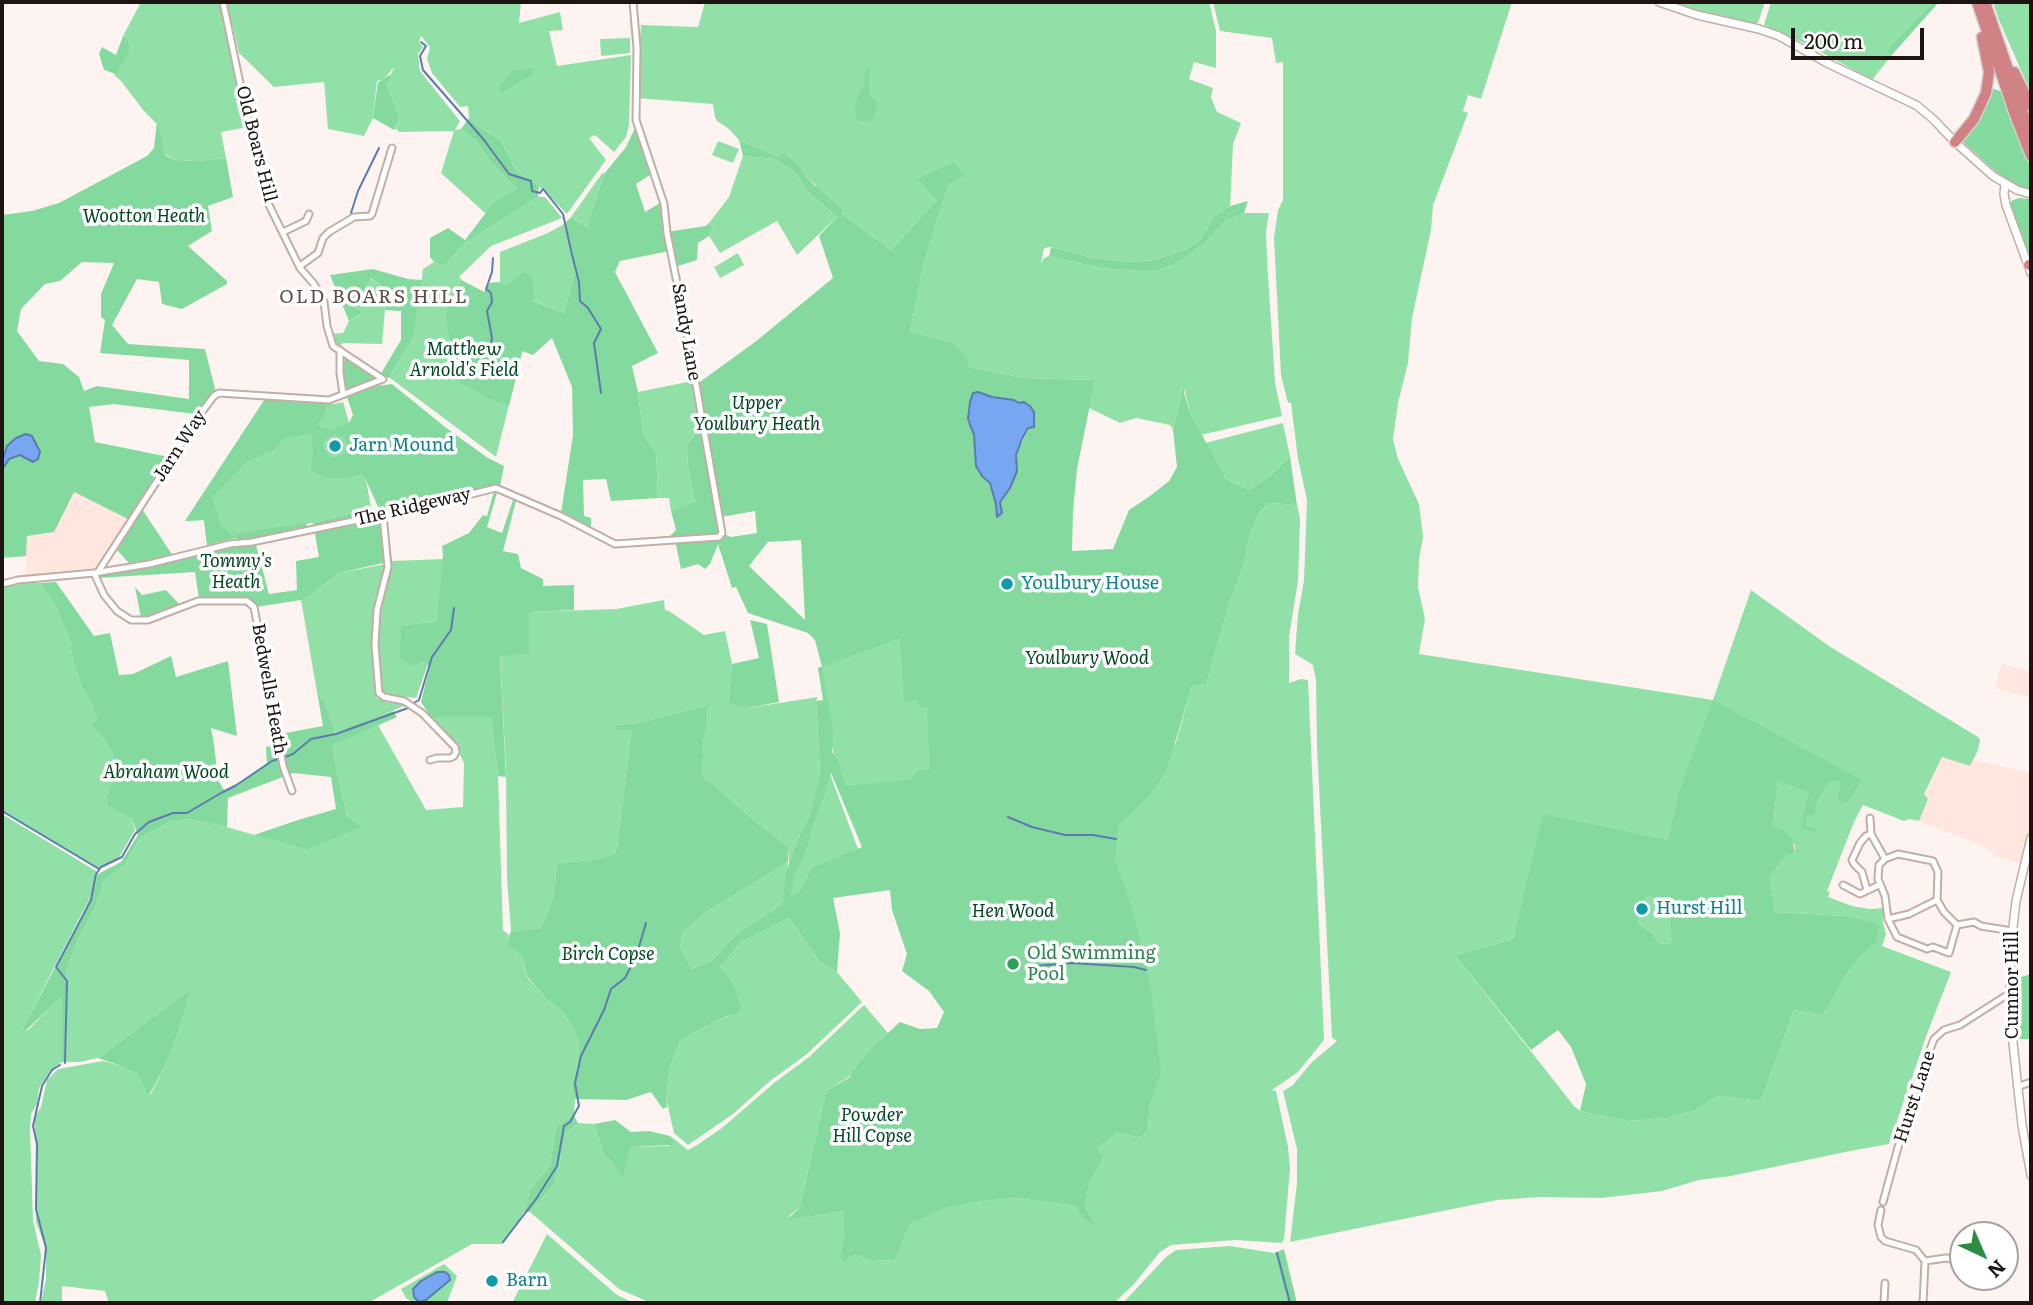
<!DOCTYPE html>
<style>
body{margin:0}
#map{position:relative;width:2033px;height:1305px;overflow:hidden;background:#fdf4f1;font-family:Literata,serif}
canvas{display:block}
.frame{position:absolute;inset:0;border:4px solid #1c1512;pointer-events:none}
.north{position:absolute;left:1949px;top:1221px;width:70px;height:70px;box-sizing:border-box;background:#fff;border:2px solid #a4a1a0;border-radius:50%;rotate:136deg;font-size:19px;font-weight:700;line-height:28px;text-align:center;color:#1c1512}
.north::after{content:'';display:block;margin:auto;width:24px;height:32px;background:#288c41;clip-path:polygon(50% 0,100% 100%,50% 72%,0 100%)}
.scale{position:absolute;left:1791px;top:28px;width:133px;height:32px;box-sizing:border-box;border:4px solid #1c1512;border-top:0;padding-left:9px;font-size:21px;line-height:24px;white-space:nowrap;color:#1c1512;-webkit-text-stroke:5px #fff;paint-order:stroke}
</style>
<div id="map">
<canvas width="2033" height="1305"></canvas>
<div class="frame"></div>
<div class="north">N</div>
<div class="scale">200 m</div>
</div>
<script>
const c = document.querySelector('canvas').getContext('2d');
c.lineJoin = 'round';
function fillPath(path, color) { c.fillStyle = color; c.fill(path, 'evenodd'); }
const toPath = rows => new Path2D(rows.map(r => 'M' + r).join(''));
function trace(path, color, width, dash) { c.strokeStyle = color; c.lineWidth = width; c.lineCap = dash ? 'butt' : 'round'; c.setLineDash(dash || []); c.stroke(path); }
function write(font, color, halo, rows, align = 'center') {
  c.font = font + ' Literata,serif'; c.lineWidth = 7; c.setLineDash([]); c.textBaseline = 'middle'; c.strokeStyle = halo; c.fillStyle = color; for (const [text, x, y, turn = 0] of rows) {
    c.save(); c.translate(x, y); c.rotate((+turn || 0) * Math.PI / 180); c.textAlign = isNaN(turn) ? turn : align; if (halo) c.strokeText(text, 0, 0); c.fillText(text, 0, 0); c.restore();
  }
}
const built = toPath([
 [73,492,128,519,97,569,25,577,27,536,54,532],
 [2002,663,2031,672,2031,698,1995,688],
 [1943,757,1969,766,1973,760,2031,773,2031,831,2020,863,1992,855,1993,852,1986,850,1986,847,1919,821,1928,799,1924,794]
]);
const green = toPath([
 [141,2,222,2,248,127,221,132,226,158,196,161,176,160,166,155,157,124,144,111,121,81,114,75,131,49,128,39,123,36],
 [227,2,521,2,519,23,560,12,563,30,549,31,557,66,631,55,629,124,626,137,614,152,595,135,589,138,606,160,567,214,539,186,516,171,501,141,477,125,469,118,468,106,460,107,432,73,427,59,430,47,421,36,419,42,423,47,418,54,420,71,460,121,455,130,461,129,476,141,492,164,517,188,495,201,486,214,441,173,454,131,398,132,398,130,395,129,400,118,387,84,394,67,383,80,377,81,373,118,364,136,328,129,324,82,274,87,239,53],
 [705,2,1209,2,1216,31,1216,68,1194,62,1189,79,1213,88,1211,97,1217,112,1241,123,1233,144,1230,206,1214,216,1201,239,1187,249,1154,260,1129,262,1092,258,1051,247,1044,248,1041,264,1044,258,1049,256,1101,268,1152,272,1163,269,1182,260,1207,241,1225,221,1244,213,1269,213,1266,230,1267,261,1275,382,1282,416,1201,435,1191,415,1183,385,1173,430,1170,425,1136,418,1120,423,1089,408,1095,380,1024,378,969,367,951,342,910,332,924,263,943,200,919,179,938,199,891,250,841,213,815,188,816,185,808,179,799,165,783,152,778,156,739,140,729,129,717,121,715,117,713,104,637,98,641,25,698,27],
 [1213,2,1512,2,1481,99,1468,95,1463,111,1468,113,1433,205,1431,230,1412,318,1408,363,1398,403,1393,439,1398,459,1419,504,1423,537,1419,559,1418,587,1425,619,1419,654,1713,700,1751,590,1829,646,1978,737,1980,740,1978,750,1970,766,1942,757,1924,794,1928,799,1919,821,1909,819,1904,821,1863,805,1854,822,1827,891,1830,892,1828,897,1852,906,1870,909,1884,908,1883,922,1886,934,1882,946,1951,972,1927,1034,1889,1144,1850,1151,1731,1176,1699,1180,1662,1191,1601,1198,1540,1197,1497,1200,1290,1242,1297,1183,1297,1149,1283,1091,1293,1085,1312,1062,1337,1041,1332,1038,1317,747,1316,680,1313,665,1295,654,1298,614,1304,581,1307,500,1298,459,1291,403,1288,403,1281,375,1274,238,1278,210,1283,200,1283,62,1276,63,1272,38,1220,31],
 [1692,758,1861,780,1841,782,1829,781,1809,793,1778,779,1773,827,1795,845,1795,853,1785,856,1770,878,1775,912,1846,916,1876,943,1860,957,1846,975,1827,1010,1819,1015,1794,1010,1761,1101,1718,1096,1696,1110,1669,1118,1627,1121,1580,1111,1574,1106,1455,955,1510,940,1514,937,1517,929,1667,840,1679,791],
 [1668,2,1765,2,1758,22,1754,25,1710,16],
 [1771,2,1933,2,1888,51,1891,56,1872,80,1806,44,1764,25],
 [1993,2,2031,2,2031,93,1999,20],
 [630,38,630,53,601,56,600,39],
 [718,141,739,149,733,163,712,155],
 [743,156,775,159,796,173,806,190,837,217,797,255,777,221,720,253,709,236,713,227,709,223,729,197],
 [603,172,604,174,587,227,571,217],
 [538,197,545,197,562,218,491,246,459,277,463,281,484,292,490,283,500,282,500,252,548,233,564,224,575,272,564,313,535,301,496,457,390,378,392,372,414,337,423,269,434,262,444,266,465,243],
 [738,253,744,265,720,278,714,267],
 [369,278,381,285,385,310,382,344,343,343,339,347,331,334,343,333,349,321,360,315,349,302],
 [692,381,700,428,687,445,688,468,695,503,671,511,669,498,658,498,656,453,643,434,638,392],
 [265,399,334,404,343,402,367,485,371,508,313,523,236,533,236,538,207,545,204,520,185,521],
 [1283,423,1290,456,1271,475,1249,490,1226,479,1205,443],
 [1269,503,1297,505,1300,519,1298,581,1289,637,1289,683,1301,679,1308,680,1324,1040,1298,1072,1272,1090,1276,1091,1288,1147,1290,1169,1284,1239,1282,1243,1235,1240,1171,1245,1160,1252,1134,1284,1114,1303,651,1303,619,1289,530,1212,555,1183,566,1133,578,1123,594,1124,604,1155,611,1161,623,1178,631,1147,669,1146,674,1139,688,1150,697,1145,722,1128,774,1083,809,1057,864,1005,888,1033,870,1049,852,1071,850,1076,826,1091,800,1207,787,1218,795,1219,844,1211,844,1235,840,1254,848,1257,857,1255,871,1261,895,1260,908,1224,947,1208,983,1201,1016,1198,1075,1206,1080,1215,1097,1223,1090,1216,1085,1207,1089,1184,1104,1157,1095,1148,1117,1133,1137,1137,1143,1136,1148,1130,1150,1102,941,951,837,775,818,668,900,639,1119,826,1145,801,1176,742,1192,686,1206,685,1230,601,1243,568,1250,534,1260,512],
 [443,559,436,622,402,625,423,661,428,664,416,698,386,695,382,693,377,642,379,610,392,561],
 [386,564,374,627,373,668,376,697,384,702,406,705,361,724,333,733,325,702,317,692,301,600,310,596,339,573],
 [19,583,40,583,55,605,70,641,73,661,82,688,89,699,97,718,91,726,101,735,112,752,116,771,106,797,108,804,132,819,135,830,118,859,99,869,2,811,2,588],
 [664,600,665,610,669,611,704,635,725,631,732,664,728,704,747,708,818,697,816,701,820,772,810,813,794,848,789,863,789,847,755,821,713,784,705,779,702,770,704,756,703,741,707,729,708,707,638,723,614,725,631,729,617,848,614,854,591,860,557,863,554,894,550,908,540,928,511,931,507,879,506,768,500,655,529,654,529,612,616,609],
 [431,717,491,717,498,776,503,930,509,935,506,945,522,956,527,977,547,1000,562,1011,574,1029,579,1044,577,1068,571,1087,575,1099,574,1116,556,1126,550,1165,530,1190,524,1212,518,1223,503,1244,472,1244,368,1303,109,1303,105,1291,62,1286,62,1303,41,1303,46,1279,46,1248,36,1222,37,1148,34,1119,41,1107,47,1080,58,1069,103,1061,121,1066,137,1074,150,1095,166,1064,179,1030,189,991,98,1058,80,1062,66,1062,67,981,66,971,78,939,95,908,104,878,124,866,140,838,170,822,190,819,227,827,307,850,360,827,347,816,338,777,333,744,378,725,426,810,463,807,464,763,454,742,429,718],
 [830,774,858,849,812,867,800,890,789,898,796,872,805,856,812,830,824,799],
 [2,814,96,871,98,874,94,890,24,1026,22,1033,29,1029,62,995,62,1062,50,1071,39,1088,37,1104,31,1114,30,1129,33,1221,41,1255,39,1282,35,1303,2,1303],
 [788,862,782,904,738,933,712,960,692,969,680,947,683,932,705,913],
 [1649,896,1661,902,1669,918,1671,944,1659,943,1652,933,1638,923,1636,905],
 [789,918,820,962,837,972,862,1002,807,1054,770,1081,733,1114,688,1145,674,1133,666,1098,670,1067,680,1041,713,1022,729,1016,734,986,726,972,720,967,741,942],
 [547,1234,617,1295,634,1303,512,1303],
 [1230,1246,1274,1253,1287,1303,1123,1303,1166,1257,1176,1250],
 [444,1264,457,1276,447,1303,414,1303,406,1298,401,1289]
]);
const forest = toPath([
 [1933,2,1939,2,1891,56,1887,51],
 [123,36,128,39,131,49,116,74,104,70,99,54,102,47,116,55],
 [867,67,869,67,869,94,878,104,873,118,865,122,858,120,854,111,858,97,863,88],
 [532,68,533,74,501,93,499,86,513,71],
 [392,75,387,84,400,118,394,130,373,118,378,82,383,80,387,76],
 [1992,88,2005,93,2031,162,2031,190,2018,186,2003,178,1963,142,1964,136,1976,121,1987,102],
 [469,118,477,125,501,141,516,171,539,186,538,197,465,243,444,266,434,262,430,257,430,238,448,228,465,240,495,201,517,188,492,164,476,141,461,129],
 [157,121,166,156,176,160,196,161,226,158,233,197,208,206,212,231,188,246,227,281,227,284,182,309,162,304,159,282,137,279,112,325,128,344,205,349,217,397,203,415,114,404,89,407,95,442,169,457,128,519,74,492,54,532,27,536,26,556,2,558,2,465,5,467,9,459,20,455,33,462,7,446,2,462,2,215,32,211,59,203,147,156,154,148],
 [82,262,114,263,101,294,101,317,105,320,100,353,189,360,189,399,97,386,84,391,79,377,63,364,39,361,17,331,21,309,45,284,60,281],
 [635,128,650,175,636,184,645,212,660,203,666,232,706,226,709,223,713,227,709,236,698,243,697,260,678,266,669,251,620,261,615,272,658,353,632,366,638,392,643,434,656,453,658,498,611,501,606,479,583,480,584,516,591,518,591,529,561,513,573,435,572,387,552,338,533,355,522,351,509,406,488,398,455,379,448,371,450,340,446,317,448,297,463,281,484,292,490,283,498,282,506,286,525,271,532,278,534,301,564,313,575,272,564,224,571,217,587,227,604,174,626,147],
 [739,140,778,156,783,152,799,165,808,179,843,211,841,213,891,250,937,200,918,179,954,162,964,176,948,184,924,263,910,332,951,342,965,355,969,367,1024,378,1095,380,1077,469,1073,511,1072,551,1113,549,1129,510,1150,496,1169,481,1177,467,1173,430,1184,381,1184,393,1191,415,1226,479,1249,490,1271,475,1290,456,1297,505,1269,503,1260,512,1250,534,1243,568,1230,601,1206,685,1192,686,1166,772,1145,801,1119,826,1115,860,1132,908,1145,959,1151,991,1161,1072,1150,1102,1148,1130,1143,1136,1137,1137,1117,1133,1096,1148,1104,1157,1089,1184,1085,1207,1090,1216,1097,1223,1090,1223,1080,1215,1075,1206,1016,1198,983,1201,947,1208,909,1224,895,1260,871,1261,857,1255,848,1257,845,1264,840,1254,844,1235,844,1211,795,1219,785,1219,791,1216,800,1207,826,1091,850,1077,852,1071,870,1049,900,1022,920,1029,937,1028,944,1012,929,991,902,971,907,954,892,910,890,890,833,898,840,933,837,972,820,962,789,918,741,942,720,967,726,972,734,986,741,1008,738,1012,713,1022,680,1041,670,1067,666,1098,667,1107,663,1109,651,1092,626,1100,575,1099,571,1087,577,1068,579,1044,574,1029,562,1011,547,1000,527,976,522,956,506,945,511,931,540,928,550,908,554,894,557,863,591,860,614,854,617,848,631,730,618,730,613,725,638,723,708,706,707,729,703,741,704,756,702,770,705,779,713,784,755,821,789,847,788,862,705,913,683,932,680,947,692,969,712,960,738,933,782,904,786,872,794,848,810,813,820,772,816,701,823,700,818,668,822,667,815,640,808,633,748,613,736,587,732,588,718,544,710,564,705,569,698,564,681,569,676,545,668,538,676,530,671,511,695,502,688,468,687,445,700,428,693,387,755,342,833,278,819,236,837,217,806,190,796,173,775,159,743,156],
 [978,392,992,397,1014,400,1019,403,1029,428,1016,455,1016,471,1010,488,1000,503,1001,513,997,516,996,504,990,483,982,476,984,465,991,465,994,457,995,444,989,442,983,447,980,456,975,457,974,435,968,419],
 [755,511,757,533,731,537,724,534,722,517],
 [801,540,805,620,749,566,768,542],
 [900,639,904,702,917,700,919,708,927,707,930,769,919,771,909,780,845,786,839,764,832,752,833,730,822,667],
 [831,773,862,847,812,867,800,890,790,897,796,872,805,856,812,830,824,799],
 [2019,198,2031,199,2031,258,2010,207,2011,201],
 [1248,201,1244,213,1225,221,1207,241,1182,260,1163,269,1152,272,1101,268,1049,256,1051,247,1092,258,1129,262,1154,260,1187,249,1201,239,1214,216,1230,206],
 [373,269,408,279,422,280,414,337,392,372,390,378,380,375,401,340,401,311,385,310,381,285,370,278,364,292,350,302,361,314,349,321,330,275],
 [346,357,376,378,377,381,348,389,345,386,342,365],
 [392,384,445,427,488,458,504,466,500,487,381,513,363,474,345,478,325,478,311,470,313,449,311,434,284,438,274,450,246,462,212,497,220,525,236,538,236,533,306,523,309,532,256,545,269,594,297,590,296,561,319,557,313,523,371,508,386,517,392,561,339,573,310,596,301,600,256,607,249,600,199,599,195,572,98,578,99,574,237,545,236,538,207,545,204,520,185,521,265,399,328,403,323,417,317,425,329,430,349,423,353,415,347,397,377,386],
 [334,434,344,437,347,444,345,453,340,456,334,458,326,453,323,444,325,439],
 [494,491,497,493,487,527,502,533,513,500,516,501,503,551,518,554,521,568,543,579,543,586,574,585,574,610,529,612,529,654,500,656,506,777,498,776,491,717,431,717,421,702,430,666,423,661,414,666,400,658,401,625,436,622,443,555,442,546,469,533,483,515,487,516],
 [142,509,173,556,129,563,116,549],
 [56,582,94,636,110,633,119,675,133,674,171,656,176,677,228,661,237,736,211,728,214,744,218,780,224,790,242,781,267,763,266,747,281,743,280,734,323,726,317,692,325,702,334,733,393,711,397,717,333,745,338,777,347,816,361,827,307,850,254,835,298,820,336,809,331,777,293,773,228,798,227,827,190,819,170,822,140,838,124,866,104,879,95,908,78,939,66,971,67,981,66,1062,62,1062,62,996,22,1034,24,1026,79,922,94,890,98,874,121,862,138,835,132,819,108,805,106,797,116,771,112,752,101,735,91,726,97,718,89,699,82,688,73,661,70,641,55,605,40,583],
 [135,587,142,595,166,590,181,606,155,616,141,618],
 [750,620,767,624,779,702,747,708,728,704,732,664,759,658],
 [1713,700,1862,780,1847,803,1838,799,1841,782,1829,781,1818,799,1814,815,1807,816,1805,825,1807,827,1818,828,1815,832,1808,831,1801,827,1809,793,1778,780,1773,826,1784,830,1792,838,1795,853,1785,856,1770,878,1775,912,1846,916,1879,924,1876,943,1860,957,1846,975,1827,1010,1819,1015,1794,1010,1761,1101,1718,1096,1696,1110,1669,1118,1627,1121,1580,1111,1586,1084,1571,1047,1558,1030,1531,1050,1455,955,1510,940,1514,937,1543,814,1667,840,1679,791],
 [1649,896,1661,902,1669,918,1671,944,1659,943,1652,933,1638,923,1637,905],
 [2031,974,2031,1039,2016,1039,2014,979],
 [190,990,179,1030,166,1064,149,1095,137,1074,121,1066,98,1058],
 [574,1116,578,1123,566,1133,555,1183,530,1212,524,1212,530,1190,550,1165,556,1126],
 [615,1120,631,1132,649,1131,670,1136,674,1139,672,1145,631,1147,623,1179,611,1161,604,1155,594,1124],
 [1284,1249,1297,1303,1287,1303,1274,1253]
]);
const water = toPath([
 [978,392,992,397,1014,400,1019,403,1024,402,1030,406,1034,412,1034,427,1028,428,1022,439,1016,455,1017,471,1010,488,1000,502,1002,513,997,517,996,504,990,483,982,476,976,466,974,435,968,419,970,402,973,393,978,392],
 [26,434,32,436,40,452,38,459,33,462,20,455,9,459,4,467,2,462,7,446,16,438,26,434],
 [437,1272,445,1272,449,1275,450,1280,426,1300,419,1302,414,1297,413,1289,421,1281,437,1272]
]);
const stream = toPath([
 [421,42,426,46,420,56,423,70,484,140,509,174,531,181,532,191,540,193,543,189,563,214,572,255,579,282,580,301,588,308,601,329,594,343,601,393],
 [351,213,358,191,379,148],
 [489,352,492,338,487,311,492,302,491,293,486,289,492,272,493,258],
 [412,704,419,700,432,657,451,630,454,608],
 [285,757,293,754,311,739,336,734,408,708],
 [2,811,99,869],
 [1008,817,1032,827,1065,835,1093,835,1116,839],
 [1036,966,1072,963,1134,967,1146,970],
 [65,1063,67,981,56,967,91,900,96,874,101,867,122,857,135,834,149,822,173,813,187,813,221,793,235,786,272,761,279,759],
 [503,1242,536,1199,557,1166,564,1126,570,1122,579,1106,575,1083,581,1056,604,1010,611,989,625,978,636,957,646,923],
 [1277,1253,1290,1303],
 [40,1303,46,1248,36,1209,37,1144,33,1126,42,1086,52,1070,60,1065]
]);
const street = toPath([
 [223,2,255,155,266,177,267,201,300,268,314,284,324,302,327,326,333,346,383,379],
 [283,232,306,221,309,214],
 [300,266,318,253,323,238,329,232,354,217,370,216,372,214,392,148],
 [340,350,340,373,343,394],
 [383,515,388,567,377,610,375,645,379,693,384,697,404,701,422,713,455,747,456,752,454,756,450,758,437,758,430,760],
 [98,572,201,413,214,396,219,393,329,400,383,379],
 [94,573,104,595,117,611,131,620,148,620,198,601,247,601,254,607,283,766,292,791],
 [2,584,18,580,94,573,149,564,230,544,252,542,420,507,496,488,561,516,615,544,719,537,722,533,686,328,667,233,664,204,636,120,637,48,633,2],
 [1871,834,1885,859],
 [1843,885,1860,894,1879,885],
 [1867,890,1862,872,1854,864,1852,860,1860,843,1866,836,1871,834,1870,818],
 [1888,919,1909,914,1937,900],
 [1957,925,1949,953,1933,947,1927,949,1897,937,1888,919,1885,896,1878,879,1879,865,1885,859,1898,854,1933,861,1938,872,1937,900,1944,912,1957,925,1974,922,1981,926,2012,931],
 [2017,1087,2031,1082],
 [1883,1202,1911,1100,1934,1039,1944,1030,1960,1025,2007,995,2010,994],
 [1881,1210,1878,1225,1881,1237,1885,1241,1916,1250,1925,1261,1923,1303],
 [1925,1261,1946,1258,1963,1261],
 [1884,1303,1885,1283]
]);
const secondary = toPath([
 [1659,2,1697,15,1759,29,1779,36,1827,63,1916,105,1933,119,1955,142,1993,176,2017,190,2031,194],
 [2005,184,2004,194,2006,205,2031,273],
 [2031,838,2016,901,2011,944,2010,994,2012,1034,2022,1125,2031,1175]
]);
const highway = toPath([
 [1977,2,2015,115,2031,156],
 [1985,2,2031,136],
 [2014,72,2031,106],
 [1955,142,1974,119,1986,93,1989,72,1982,37],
 [2029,265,2031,265]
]);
const markers = [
 [335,446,7,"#0f9aa8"],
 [1007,584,7,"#0f9aa8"],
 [1642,909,7,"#0f9aa8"],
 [1013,964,7,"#2e9e5b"],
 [492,1281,7,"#0f9aa8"]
];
const streetNames = [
 ["Old Boars Hill",256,144,76],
 ["Sandy Lane",686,332,80],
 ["Jarn Way",180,446,-57],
 ["The Ridgeway",413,507,-13],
 ["Bedwells Heath",269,689,80],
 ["Cumnor Hill",2013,985,-90],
 ["Hurst Lane",1915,1097,-72]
];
const parkNames = [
 ["Wootton Heath",144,217],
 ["Matthew",464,350],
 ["Arnold's Field",464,371],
 ["Upper",757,404],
 ["Youlbury Heath",757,425],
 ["Tommy's",236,562],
 ["Heath",236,583],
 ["Youlbury Wood",1087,659],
 ["Abraham Wood",166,773],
 ["Hen Wood",1013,912],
 ["Birch Copse",608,955],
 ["Powder",872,1116],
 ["Hill Copse",872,1137]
];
const cultureNames = [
 ["Jarn Mound",349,446],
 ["Youlbury House",1021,584],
 ["Hurst Hill",1656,909],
 ["Barn",506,1281]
];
const leisureNames = [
 ["Old Swimming",1027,954],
 ["Pool",1027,975]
];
const neighbourhoodNames = [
 ["OLD BOARS HILL",374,297]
];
fillPath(built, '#ffe6de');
fillPath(green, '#91e0a8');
fillPath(forest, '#84da9e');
fillPath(water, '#78a7f2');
trace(water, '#5c7baf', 2);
trace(stream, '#5c7baf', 2);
trace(street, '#c3aea6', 9);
trace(secondary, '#c3aea6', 10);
trace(highway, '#d2d0d0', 13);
trace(street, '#fff', 5);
trace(secondary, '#fff', 7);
trace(highway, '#d08284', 10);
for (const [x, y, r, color] of markers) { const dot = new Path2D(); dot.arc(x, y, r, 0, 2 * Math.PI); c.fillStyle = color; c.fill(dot); trace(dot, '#fff', 2.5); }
write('18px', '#1c1512', '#fff', streetNames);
write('italic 18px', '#014822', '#fff', parkNames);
write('18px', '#0d838f', '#fff', cultureNames, 'left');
write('18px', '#27864d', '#fff', leisureNames, 'left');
c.letterSpacing = '2px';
write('19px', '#5d4b45', '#fff', neighbourhoodNames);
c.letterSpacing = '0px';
</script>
